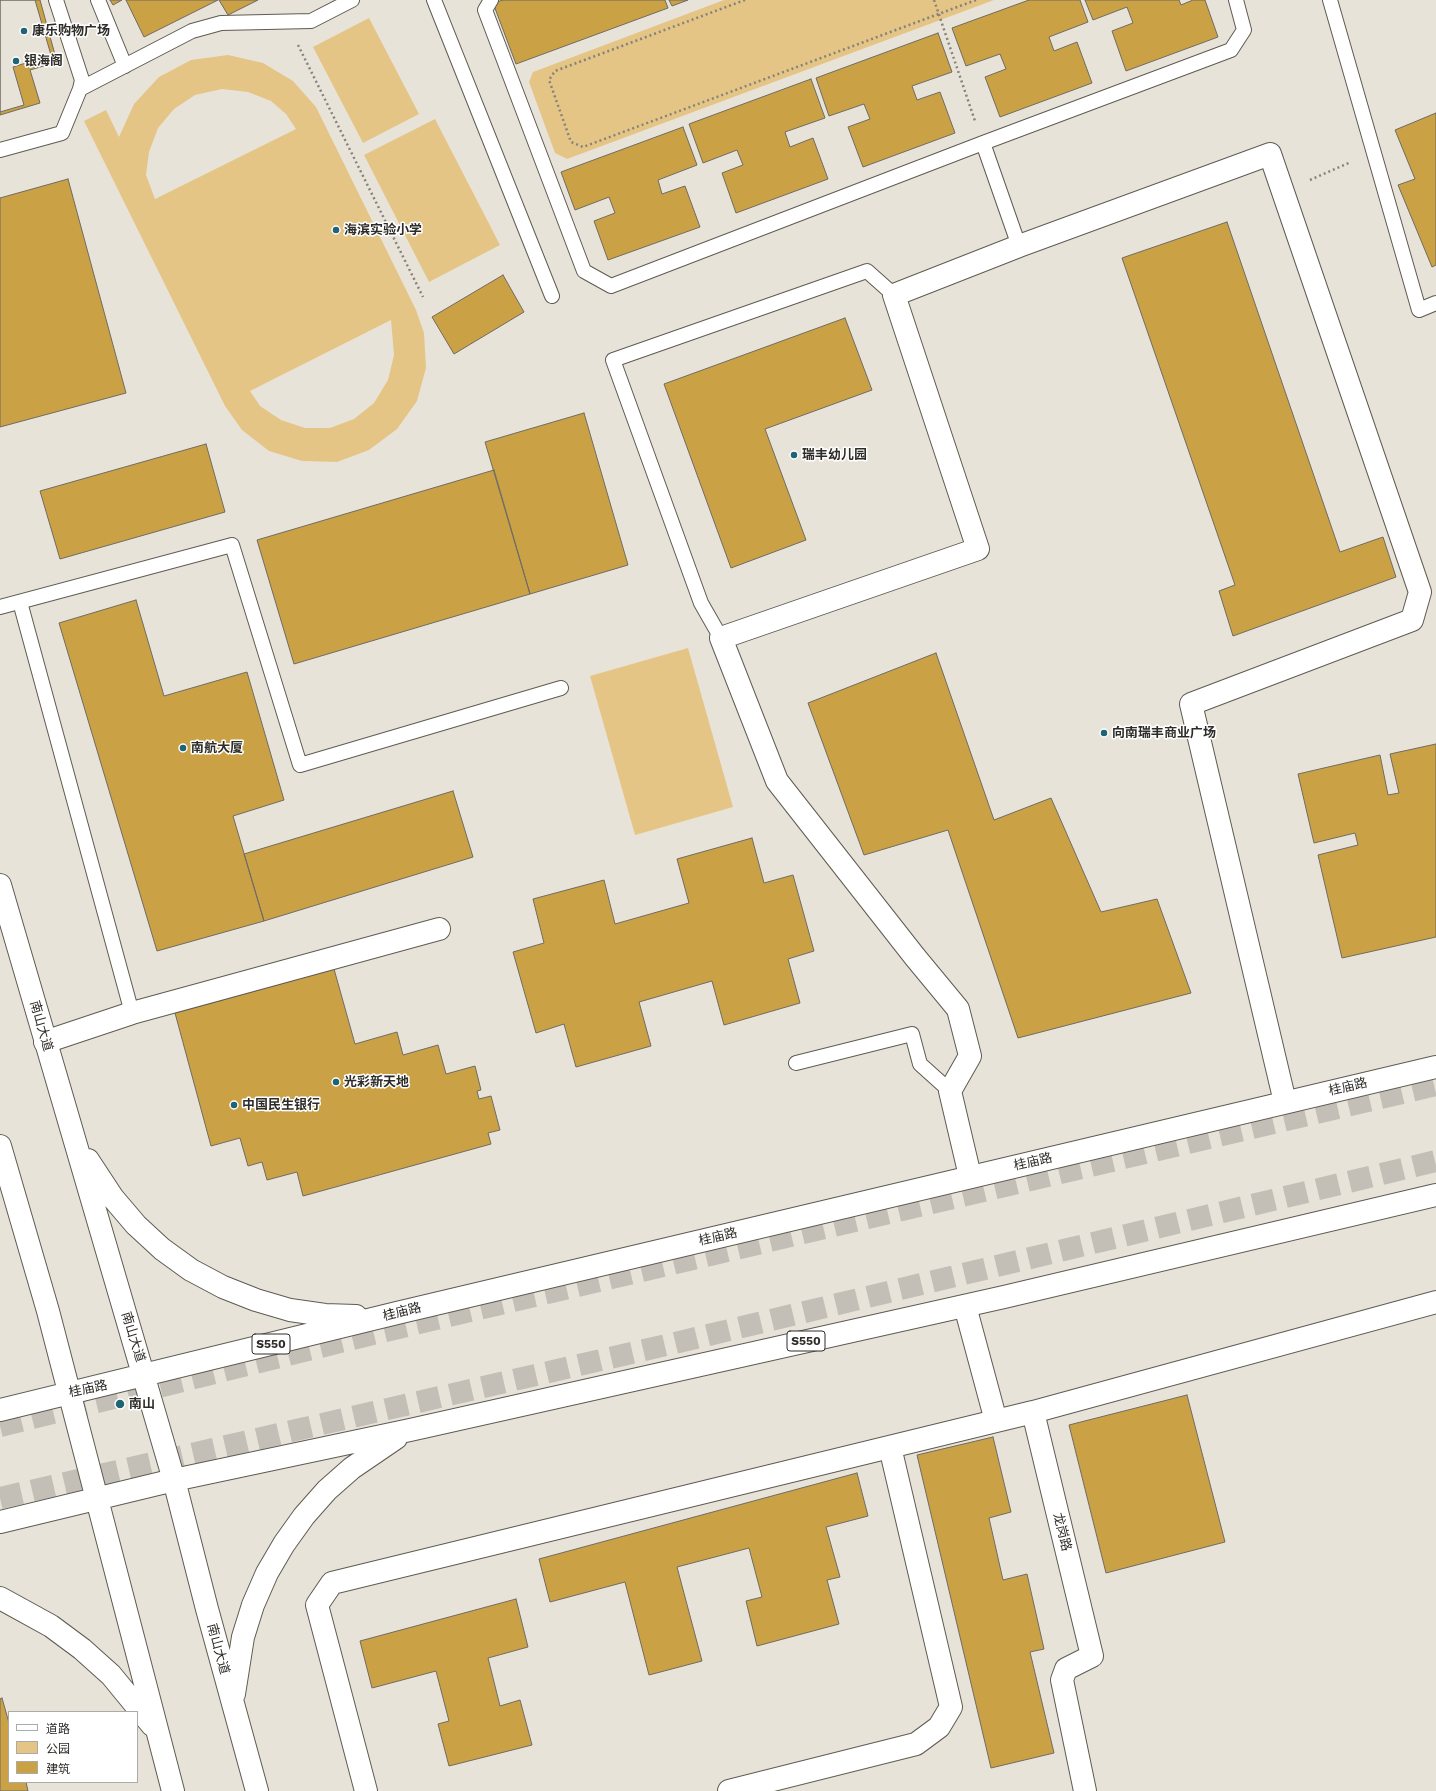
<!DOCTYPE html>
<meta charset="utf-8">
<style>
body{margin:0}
#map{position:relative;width:1436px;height:1791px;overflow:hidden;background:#e8e3d9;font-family:"Work Sans","Noto Sans SC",sans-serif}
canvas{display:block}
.legend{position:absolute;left:8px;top:1711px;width:130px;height:72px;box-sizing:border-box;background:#fff;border:1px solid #ababa9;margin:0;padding:5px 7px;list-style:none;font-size:12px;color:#2e2c28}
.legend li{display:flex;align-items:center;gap:8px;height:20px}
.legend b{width:20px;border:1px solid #ababa9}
</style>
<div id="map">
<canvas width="1436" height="1791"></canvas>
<ul class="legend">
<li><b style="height:5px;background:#fff"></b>道路</li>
<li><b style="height:11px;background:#e5c585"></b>公园</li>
<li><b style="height:11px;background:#caa145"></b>建筑</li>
</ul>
</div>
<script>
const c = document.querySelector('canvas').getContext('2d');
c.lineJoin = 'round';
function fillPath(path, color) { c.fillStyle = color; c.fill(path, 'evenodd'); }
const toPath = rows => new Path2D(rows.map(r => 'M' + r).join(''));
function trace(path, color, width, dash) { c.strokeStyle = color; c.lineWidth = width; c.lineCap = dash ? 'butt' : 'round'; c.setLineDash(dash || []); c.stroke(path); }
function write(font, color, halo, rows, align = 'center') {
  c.font = font + ' "Work Sans","Noto Sans SC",sans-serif'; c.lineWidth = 3; c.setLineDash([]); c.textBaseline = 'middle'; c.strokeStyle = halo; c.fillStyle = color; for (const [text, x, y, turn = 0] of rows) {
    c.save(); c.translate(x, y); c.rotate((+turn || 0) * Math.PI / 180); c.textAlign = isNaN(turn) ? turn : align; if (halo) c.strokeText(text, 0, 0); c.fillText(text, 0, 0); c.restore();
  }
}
const green = toPath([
 [724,0,994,0,567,159,555,153,529,82,533,72],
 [369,18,419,114,363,143,313,47],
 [228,55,263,63,293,81,316,107,416,310,424,333,426,368,417,401,397,429,369,450,337,462,302,461,269,451,242,430,225,406,84,121,106,110,119,137,134,104,159,77,191,60],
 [222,89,248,92,271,101,286,114,296,129,155,199,146,175,149,152,158,128,174,109,195,95],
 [391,320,394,355,388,380,374,403,354,419,330,428,305,428,281,420,260,406,250,391],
 [435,119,500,245,429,282,364,155],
 [688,648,733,807,635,835,590,676]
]);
const building = toPath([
 [0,0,40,0,57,62,30,70,40,103,0,115,0,0],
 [0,0,35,0,51,55,13,67,24,105,0,112,0,0],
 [110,0,122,0,113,5,110,0],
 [126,0,218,0,144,37,126,0],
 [219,0,258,0,228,15,219,0],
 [503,0,665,0,668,8,516,64,493,3,503,0],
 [669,0,688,0,672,6,669,0],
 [1029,0,1080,0,1088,22,1049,37,1054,51,1077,42,1092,83,1000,117,985,77,1006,69,1000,54,966,66,952,28,1029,0],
 [1085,0,1179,0,1181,5,1193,0,1205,0,1218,37,1126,71,1112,31,1133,23,1127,7,1093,20,1085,0],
 [938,33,952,72,912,86,917,100,940,92,955,133,863,167,848,127,870,119,864,104,829,116,816,78,938,33],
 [811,79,825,118,785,132,790,147,813,138,828,179,736,213,722,173,743,165,737,150,703,163,689,124,811,79],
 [1436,113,1436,265,1432,267,1398,185,1415,179,1395,130,1436,113],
 [683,127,697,165,658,180,662,194,685,186,700,227,608,260,594,221,615,213,609,197,575,210,561,172,683,127],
 [68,179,126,393,0,427,0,198,68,179],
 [1227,222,1340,552,1383,537,1396,577,1233,636,1219,591,1235,585,1122,258,1227,222],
 [503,275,524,312,454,354,432,317,503,275],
 [845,318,872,390,765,429,806,540,731,568,664,384,845,318],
 [584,413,628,565,530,594,485,442,584,413],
 [206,444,225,512,60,559,40,491,206,444],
 [494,470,530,594,294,664,257,540,494,470],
 [136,600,164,696,247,672,284,800,233,816,264,921,157,951,59,623,136,600],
 [936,653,994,820,1051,798,1101,912,1157,899,1191,993,1018,1038,948,830,864,855,808,703,936,653],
 [1436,744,1436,937,1342,958,1318,855,1358,845,1355,833,1314,843,1298,774,1380,755,1388,795,1399,793,1390,754,1436,744],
 [453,791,473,857,264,921,244,854,453,791],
 [752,838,764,883,793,875,814,951,788,959,800,1003,724,1025,712,981,639,1002,651,1046,576,1067,564,1024,536,1033,513,952,544,943,533,899,604,880,615,924,689,903,677,859,752,838],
 [334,969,355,1044,397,1032,403,1055,438,1045,446,1074,475,1066,481,1090,477,1091,479,1099,491,1096,500,1130,488,1133,491,1144,303,1196,297,1172,267,1180,262,1162,248,1166,240,1138,211,1146,175,1013,334,969],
 [1187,1395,1225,1542,1106,1573,1069,1425,1187,1395],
 [993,1437,1011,1512,989,1518,1003,1580,1027,1574,1044,1649,1030,1652,1054,1753,991,1768,917,1455,993,1437],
 [857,1473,868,1516,826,1527,840,1577,827,1580,839,1624,757,1646,746,1601,762,1597,749,1548,677,1567,702,1661,649,1675,625,1582,550,1602,539,1559,857,1473],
 [516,1599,528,1647,488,1658,500,1706,520,1700,532,1745,449,1766,438,1724,449,1721,436,1671,372,1688,360,1641,516,1599],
 [2,1698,9,1723,9,1782,26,1782,28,1791,0,1791,0,1699,2,1698]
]);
const highwayTunnel = toPath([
 [0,1426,381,1332,1436,1085],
 [0,1498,675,1343,1436,1161]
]);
const path = toPath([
 [745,0,555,71,549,80,571,142,583,147,976,0],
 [934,0,975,121],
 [298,45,423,297],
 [1310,180,1351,162]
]);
const lane = toPath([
 [98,0,125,66],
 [434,0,552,296],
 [491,0,485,10,584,271,611,286,983,143,1231,50,1244,30,1236,0],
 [1330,0,1419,310,1436,303],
 [80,89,192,31,221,23,311,21,352,0],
 [983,143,1019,246],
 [0,150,62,133,80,89,82,80,56,0],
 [20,602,132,1013],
 [0,607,232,545,300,765,561,688],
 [721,638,701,603,613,360,867,271,894,295],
 [796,1063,912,1034,920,1064,950,1091]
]);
const street = toPath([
 [45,1042,132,1013,439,929],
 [970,1176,950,1091,970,1056,958,1009,915,957,777,781,721,638,978,549,894,295,1019,246,1270,154,1420,592,1412,620,1191,704,1285,1102],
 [965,1306,996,1421,1033,1412,1092,1656,1066,1669,1062,1680,1085,1791],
 [1033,1412,1436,1302],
 [366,1791,317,1605,332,1583,996,1421],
 [729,1791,916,1744,939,1727,951,1707,890,1447]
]);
const primary = toPath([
 [0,885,174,1480,207,1609,257,1791],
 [0,1146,48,1311,173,1791],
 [88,1160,113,1198,136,1225,162,1249,191,1270,223,1287,256,1300,290,1310,325,1315,356,1316],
 [0,1410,397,1313,1436,1067],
 [0,1522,174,1480,410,1430,1004,1297,1436,1195],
 [0,1598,51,1626,82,1649,111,1675,152,1725],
 [234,1694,243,1637,253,1605,267,1573,284,1544,304,1516,327,1490,352,1468,396,1438]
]);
const markers = [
 [24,31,4,"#1e6475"],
 [16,61,4,"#1e6475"],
 [336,230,4,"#1e6475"],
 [794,455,4,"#1e6475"],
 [1104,733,4,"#1e6475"],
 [183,748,4,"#1e6475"],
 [336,1082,4,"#1e6475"],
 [234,1105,4,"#1e6475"],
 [120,1404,5,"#1e6475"]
];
const shields = [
 [806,1341,38],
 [271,1344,38]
];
const shieldNames = [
 ["S550",806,1341],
 ["S550",271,1344]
];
const poiNames = [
 ["康乐购物广场",32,31],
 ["银海阁",24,61],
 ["海滨实验小学",344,230],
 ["瑞丰幼儿园",802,455],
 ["向南瑞丰商业广场",1112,733],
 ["南航大厦",191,748],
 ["光彩新天地",344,1082],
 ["中国民生银行",242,1105],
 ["南山",129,1404]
];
const streetNames = [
 ["南山大道",41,1026,74],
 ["桂庙路",1348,1087,-13],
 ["桂庙路",1033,1162,-13],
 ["桂庙路",718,1237,-13],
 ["桂庙路",402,1312,-14],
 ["南山大道",133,1337,73],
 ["桂庙路",88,1389,-12],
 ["龙岗路",1062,1532,76],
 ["南山大道",218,1649,75]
];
fillPath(green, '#e5c585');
fillPath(building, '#caa145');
trace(building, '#6f6b62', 1);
trace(highwayTunnel, '#c3beb6', 22, [22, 11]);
trace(lane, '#5f5b52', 16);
trace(street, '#5f5b52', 24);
trace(primary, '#5f5b52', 24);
trace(path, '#86837c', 2.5, [2, 3]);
trace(lane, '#fff', 14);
trace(street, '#fff', 22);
trace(primary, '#fff', 22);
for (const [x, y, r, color] of markers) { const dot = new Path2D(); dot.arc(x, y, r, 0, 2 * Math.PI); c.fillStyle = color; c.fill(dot); trace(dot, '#fff', 1.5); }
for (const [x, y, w] of shields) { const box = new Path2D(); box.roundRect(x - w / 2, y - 10, w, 20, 3); c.fillStyle = '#fff'; c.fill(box); trace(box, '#2e2c28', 1); }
write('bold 12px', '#2e2c28', null, shieldNames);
write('bold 13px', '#2e2c28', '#fff', poiNames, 'left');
write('13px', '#2e2c28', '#fff', streetNames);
</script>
